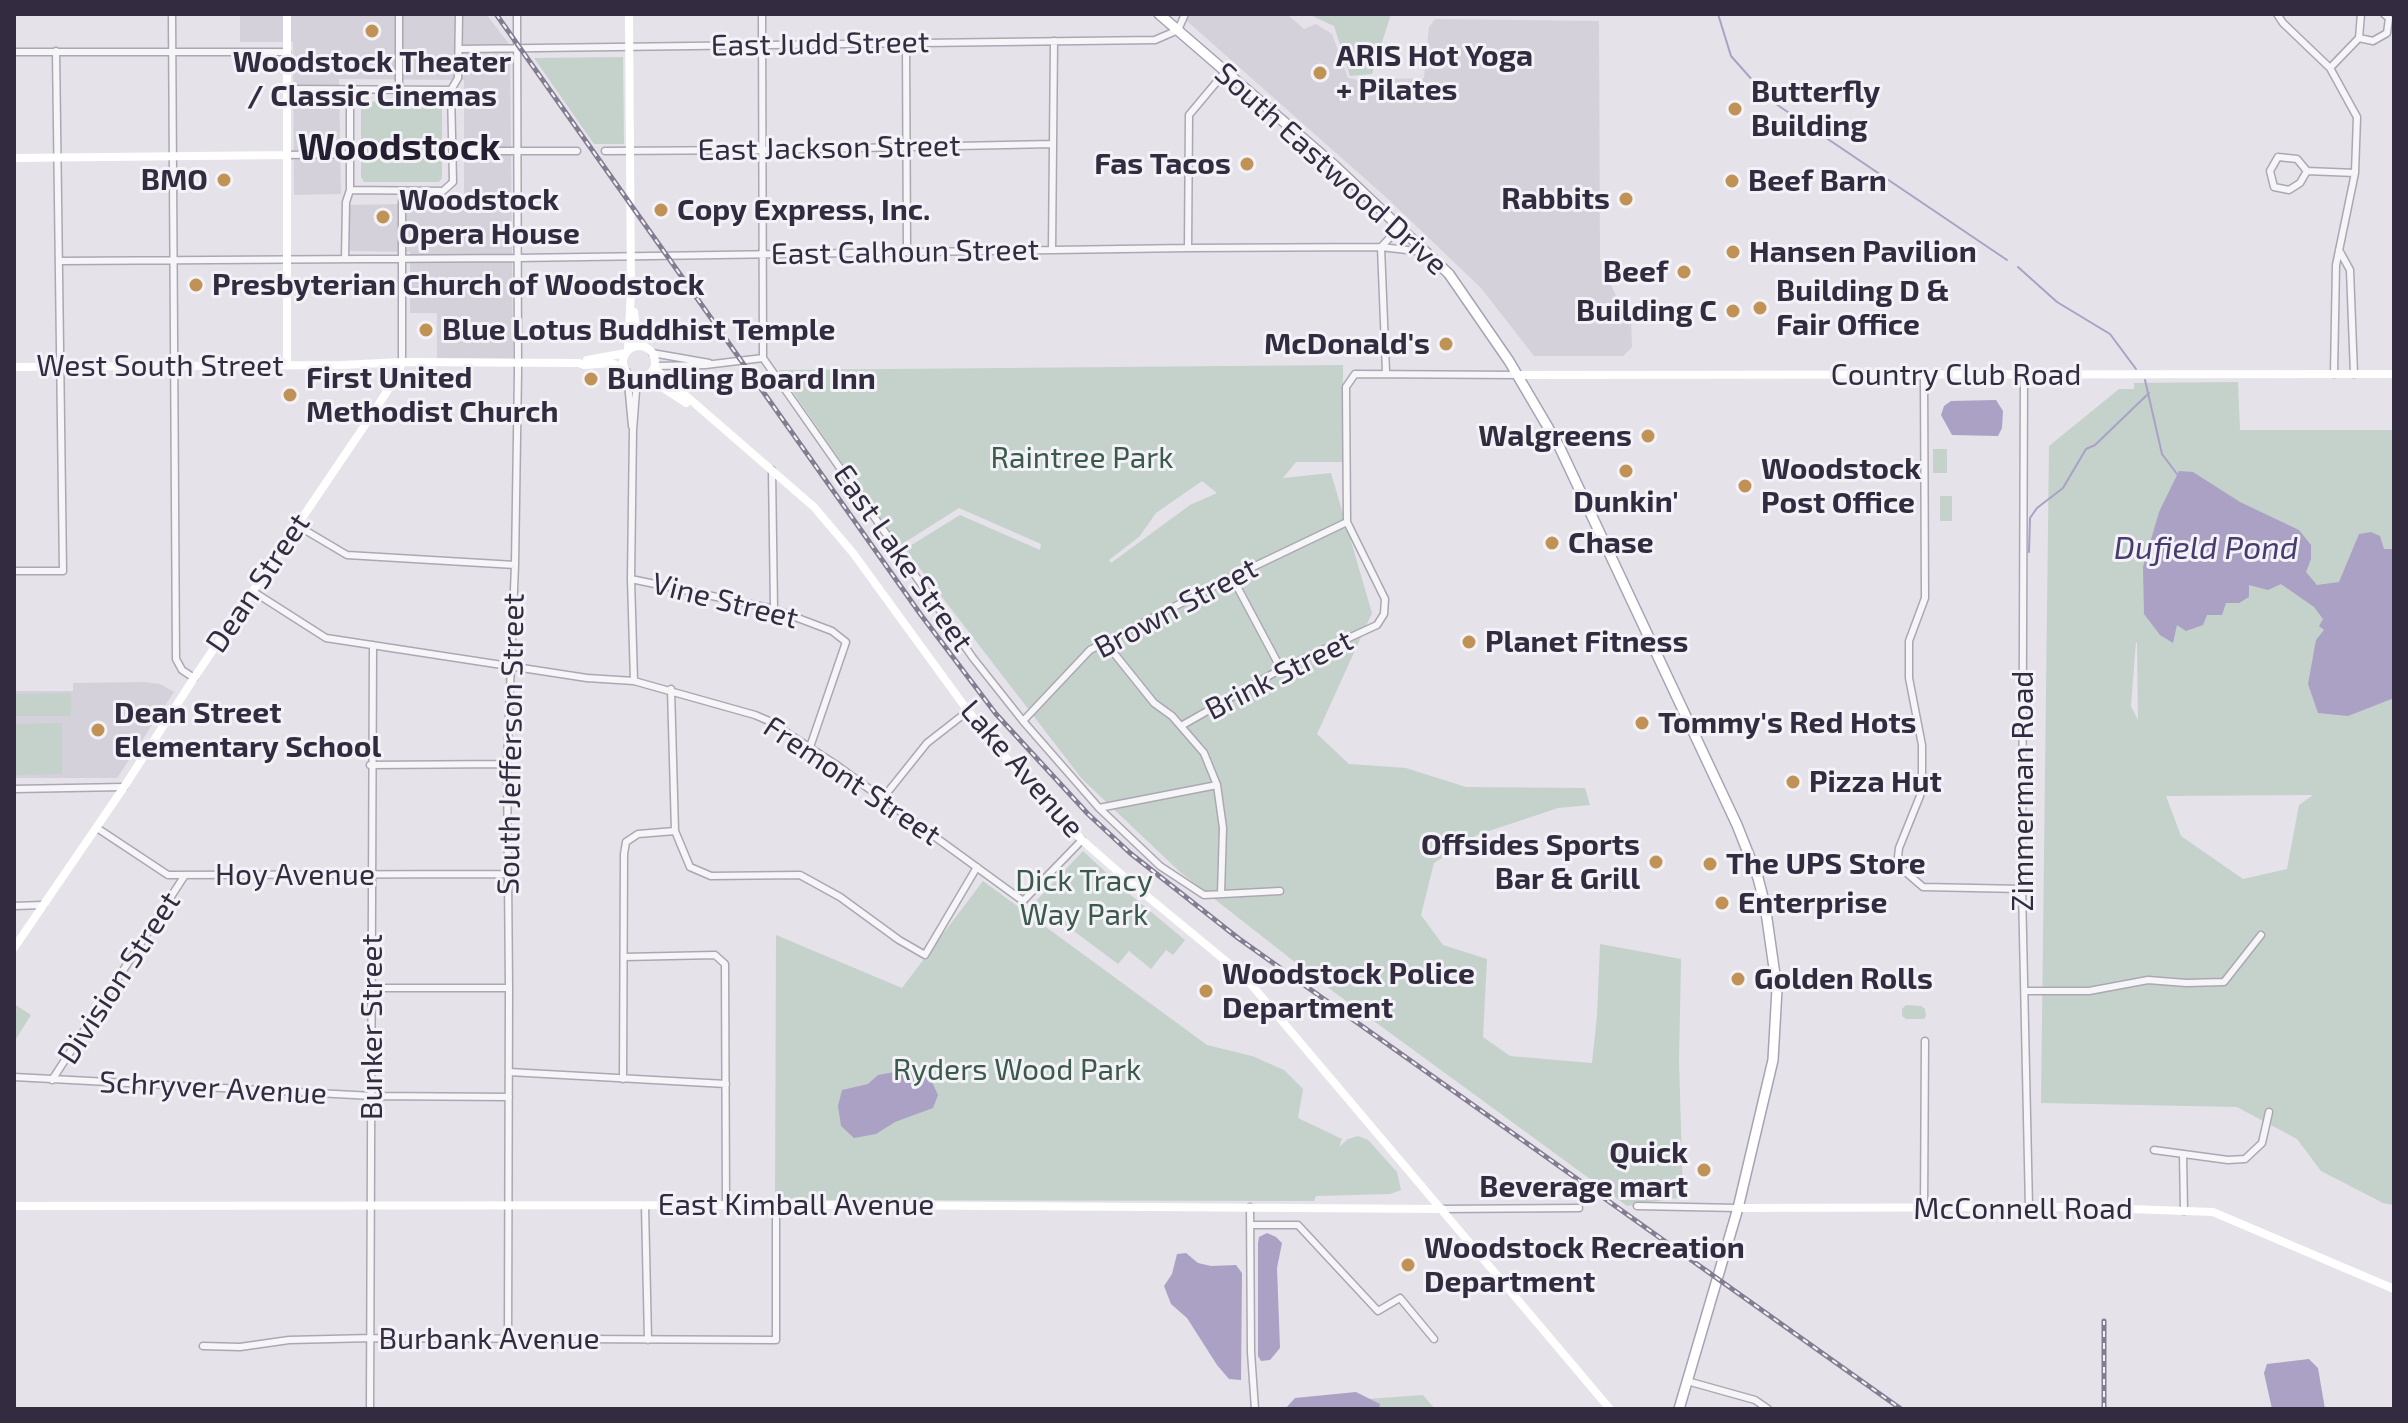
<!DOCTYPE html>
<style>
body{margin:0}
#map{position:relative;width:2408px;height:1423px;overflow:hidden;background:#e5e2e9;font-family:"Exo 2",sans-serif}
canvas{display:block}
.frame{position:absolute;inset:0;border:16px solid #332c40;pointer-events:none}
</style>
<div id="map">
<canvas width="2408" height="1423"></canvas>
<div class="frame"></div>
</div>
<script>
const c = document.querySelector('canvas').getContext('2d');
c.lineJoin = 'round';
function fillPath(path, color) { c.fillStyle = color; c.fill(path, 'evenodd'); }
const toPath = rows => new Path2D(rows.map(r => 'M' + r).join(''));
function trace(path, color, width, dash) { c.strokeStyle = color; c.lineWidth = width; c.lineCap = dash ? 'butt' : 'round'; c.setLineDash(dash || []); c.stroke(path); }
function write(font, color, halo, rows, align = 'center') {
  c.font = font + ' "Exo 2",sans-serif'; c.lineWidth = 6; c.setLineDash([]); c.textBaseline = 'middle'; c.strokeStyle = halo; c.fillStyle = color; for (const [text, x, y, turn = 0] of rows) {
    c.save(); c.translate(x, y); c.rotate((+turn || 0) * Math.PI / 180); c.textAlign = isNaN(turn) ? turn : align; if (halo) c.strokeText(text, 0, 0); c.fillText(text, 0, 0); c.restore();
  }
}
const built = toPath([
 [240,14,486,14,510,45,513,359,437,358,437,313,410,313,410,252,350,251,350,205,457,203,464,195,464,80,339,79,341,194,294,195,293,42,240,42],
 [1179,14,1287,14,1304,29,1316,24,1332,34,1348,78,1358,80,1424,78,1429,27,1435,19,1599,21,1600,261,1619,302,1631,319,1632,347,1623,356,1534,356,1481,288,1388,199],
 [144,682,160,684,174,692,117,778,14,778,14,691,73,691,73,683]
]);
const green = toPath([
 [1308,14,1391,14,1372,74,1350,76,1334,26],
 [623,57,624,144,594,144,534,58],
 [402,101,437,101,442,105,442,178,439,182,364,182,361,177,361,105,364,102],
 [1343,365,1343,462,1296,462,1283,478,1331,473,1372,613,1317,734,1349,764,1406,768,1466,787,1585,788,1590,805,1558,808,1477,835,1434,863,1421,915,1443,945,1487,959,1483,1037,1510,1056,1592,1063,1597,1016,1600,944,1681,959,1679,1061,1683,1197,1627,1206,1319,981,1180,872,1082,779,905,549,960,515,1040,550,1041,544,959,508,899,546,778,370],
 [1202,481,1217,493,1190,505,1111,563,1109,560,1139,537,1156,513],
 [2238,382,2240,430,2394,430,2394,1205,2383,1203,2321,1171,2297,1139,2237,1107,2041,1103,2049,446,2119,389,2134,389,2134,383],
 [2136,642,2137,643,2138,720,2131,706],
 [2313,795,2299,805,2287,869,2243,879,2181,836,2166,796],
 [1933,449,1947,449,1947,473,1933,473],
 [1940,496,1952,496,1952,521,1940,521],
 [71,693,71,716,14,716,14,694],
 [62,723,62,774,14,775,14,724],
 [1083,851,1127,892,1185,940,1173,955,1166,950,1151,969,1129,951,1118,964,1035,902],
 [983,881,1207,1045,1252,1056,1284,1070,1303,1089,1298,1118,1342,1139,1339,1147,1348,1139,1358,1136,1368,1140,1397,1172,1401,1190,1390,1194,1316,1196,1314,1201,775,1200,776,935,902,988],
 [14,1004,31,1015,14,1042],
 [1906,1005,1921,1006,1925,1009,1926,1016,1924,1019,1906,1019,1902,1016,1902,1009],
 [1551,1244,1576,1245,1576,1258,1552,1258],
 [1423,1395,1435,1409,1321,1409,1325,1402]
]);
const water = toPath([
 [1996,400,2003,411,2002,428,1998,436,1952,435,1941,415,1944,406,1951,401],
 [2179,471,2193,472,2240,502,2299,530,2311,545,2311,559,2306,572,2317,585,2339,582,2359,534,2371,532,2380,536,2384,549,2394,549,2394,698,2348,716,2318,713,2308,684,2316,640,2324,630,2319,626,2323,619,2314,607,2281,584,2268,590,2249,585,2249,597,2239,603,2226,603,2222,615,2207,615,2203,625,2186,631,2177,625,2173,643,2160,635,2144,614,2143,567,2159,512],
 [906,1070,920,1073,932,1082,938,1095,933,1108,895,1122,876,1134,854,1138,841,1126,838,1106,842,1090,868,1084,878,1075],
 [1267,1233,1276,1237,1282,1243,1277,1268,1280,1348,1270,1360,1261,1361,1258,1356,1258,1243,1259,1237],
 [1186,1253,1198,1263,1211,1266,1236,1265,1242,1273,1241,1380,1229,1379,1217,1365,1187,1318,1171,1304,1164,1286,1172,1274,1177,1254],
 [2309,1359,2318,1368,2325,1409,2272,1409,2264,1373,2267,1364],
 [1356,1392,1380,1404,1379,1409,1285,1409,1295,1398]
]);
const stream = toPath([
 [1718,14,1731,56,1770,100,2007,260],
 [2018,267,2057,302,2110,334,2136,369],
 [2145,380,2162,454,2177,474],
 [2029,552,2030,518,2037,508,2063,488,2086,449,2095,445,2149,393]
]);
const street = toPath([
 [172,14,176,659,182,670,194,678],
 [399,14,399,90],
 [762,14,763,358],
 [2277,14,2283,23,2330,68,2357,117,2355,173,2336,265,2334,374],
 [2361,14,2359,38,2373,41,2387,33,2389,18,2384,14],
 [906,43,907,251],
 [459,49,1155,40,1178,30,1185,14],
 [14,52,287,52],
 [2330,68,2359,38],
 [287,89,451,90],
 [451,90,458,78,459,14],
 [453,151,577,151],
 [605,151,762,150,1053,144],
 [287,155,350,154],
 [2278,157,2297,159,2307,171,2300,183,2289,190,2274,187,2270,171,2278,157],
 [2307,171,2355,173],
 [350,190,443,191,453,182,451,90],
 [1381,247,1386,372],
 [1381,247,1399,228],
 [1188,248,1189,115,1225,72],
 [1052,250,1054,41],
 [2339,250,2350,270,2354,374],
 [345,259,346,202,350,190,350,91],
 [60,261,517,258,1188,248,1381,247,1424,252],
 [652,353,709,363],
 [763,358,973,658,1023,721,1099,808,1160,866,1204,895,1280,891],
 [402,362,402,201,410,191],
 [655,366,705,365,763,358],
 [627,372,632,426],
 [2024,375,2022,889,2029,1208],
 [1924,376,1925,598,1909,641,1909,678,1922,745,1922,780,1920,796,1899,848,1898,857,1901,868,1923,887,2022,889],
 [772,470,774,609],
 [298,526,347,555,515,565],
 [14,571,63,571,56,51],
 [1232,577,1281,669],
 [631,579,774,609,832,631,846,642,810,747],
 [254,592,326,638,587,678,634,681,755,715,769,721,835,764,1023,901,1082,840],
 [1105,642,1154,703,1172,716,1204,753,1217,785,1223,828,1221,894],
 [634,681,631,579,633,430,636,391,642,377],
 [671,689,675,831,690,867,711,876,800,875,840,897,899,940,925,955,977,867],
 [1023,721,1090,650,1232,577,1347,522],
 [1181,726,1281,669,1377,625,1384,614,1385,599,1347,522,1346,387,1355,374,1519,375],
 [370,765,507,764],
 [14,789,124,787],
 [883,798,927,743,968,711],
 [1099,808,1217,785],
 [97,828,168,875,507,874],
 [14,906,43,905],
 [624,957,715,955,725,964,726,1205],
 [373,988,509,988],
 [2026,991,2089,991,2148,980,2186,983,2224,982,2261,935],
 [509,1072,726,1084],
 [14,1077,373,1096,509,1097],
 [623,1079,624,854,626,842,638,834,675,831],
 [52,1080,185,875],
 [2154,1150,2228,1160,2245,1159,2262,1143,2269,1112],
 [2183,1154,2184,1211],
 [645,1206,648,1340],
 [1637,1206,1738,1208],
 [1250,1207,1251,1352,1255,1409],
 [1442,1209,1579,1208],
 [1924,1209,1925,1041],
 [1251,1225,1298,1225,1378,1311,1400,1298,1434,1339],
 [508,1337,509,988,507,764,515,565,518,372,517,14],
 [203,1346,240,1347,289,1340,372,1338,776,1340,776,1214],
 [1687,1381,1755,1400,1768,1409],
 [370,1409,373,645]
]);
const secondary = toPath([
 [287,14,287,365],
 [14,158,287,155],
 [634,312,636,327,644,346],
 '623 362a16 16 0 1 1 32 0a16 16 0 1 1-32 0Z',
 [628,350,631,291,629,14],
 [587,360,626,353],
 [14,367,342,365,402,362,579,363,584,365,611,363,624,368],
 [654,368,814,507,853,553,968,711,1007,759,1082,840,1131,883,1244,976,1610,1409],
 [1519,375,2394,374],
 [645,376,686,403],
 [14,948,124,787,194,678,367,422,397,376,402,362],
 [14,1206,853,1205,1442,1209],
 [1738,1208,2074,1207,2213,1212,2394,1289]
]);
const primary = toPath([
 [1159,14,1335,166,1449,274,1509,361,1559,446,1737,825,1758,878,1765,905,1777,989,1773,1060,1738,1208,1679,1409]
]);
const rail = toPath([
 [496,14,921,615,996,714,1088,814,1130,853,1238,938,1901,1409],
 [2104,1409,2104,1321]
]);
const markers = [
 [372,31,8,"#c19255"],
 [1320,73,8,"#c19255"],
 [1735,109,8,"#c19255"],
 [1247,164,8,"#c19255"],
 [224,180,8,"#c19255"],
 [1732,181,8,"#c19255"],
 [1626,199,8,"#c19255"],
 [661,210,8,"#c19255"],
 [383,217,8,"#c19255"],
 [1733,252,8,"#c19255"],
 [1684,272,8,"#c19255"],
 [196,285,8,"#c19255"],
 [1760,308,8,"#c19255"],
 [1733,311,8,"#c19255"],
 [426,330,8,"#c19255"],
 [1446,344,8,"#c19255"],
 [591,379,8,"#c19255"],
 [290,395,8,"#c19255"],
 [1648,436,8,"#c19255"],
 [1626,471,8,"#c19255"],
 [1745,486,8,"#c19255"],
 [1552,543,8,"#c19255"],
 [1469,642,8,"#c19255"],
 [1642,723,8,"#c19255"],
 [98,730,8,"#c19255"],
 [1793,782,8,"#c19255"],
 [1656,862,8,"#c19255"],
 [1710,864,8,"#c19255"],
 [1722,903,8,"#c19255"],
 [1738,979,8,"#c19255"],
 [1206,991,8,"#c19255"],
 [1704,1170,8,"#c19255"],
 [1408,1265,8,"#c19255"]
];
const streetNames = [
 ["East Judd Street",820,44,-1],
 ["East Jackson Street",829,148,-1],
 ["South Eastwood Drive",1331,169,42],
 ["East Calhoun Street",905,252,-1],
 ["West South Street",160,366],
 ["Country Club Road",1956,375],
 ["East Lake Street",903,558,55],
 ["Dean Street",258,583,-56],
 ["Vine Street",725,601,14],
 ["Brown Street",1176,608,-28],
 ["Brink Street",1279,675,-27],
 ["South Jefferson Street",511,744,-89],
 ["Lake Avenue",1022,769,49],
 ["Fremont Street",852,781,34],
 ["Zimmerman Road",2023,791,-90],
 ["Hoy Avenue",295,875],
 ["Division Street",119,978,-57],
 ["Bunker Street",372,1027,-90],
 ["Schryver Avenue",213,1088,3],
 ["East Kimball Avenue",796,1205],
 ["McConnell Road",2023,1209],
 ["Burbank Avenue",489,1339]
];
const poiNames = [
 ["ARIS Hot Yoga",1336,56],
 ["+ Pilates",1336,90],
 ["Woodstock Theater",372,62,"center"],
 ["/ Classic Cinemas",372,96,"center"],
 ["Butterfly",1751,92],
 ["Building",1751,126],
 ["Fas Tacos",1231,164,"right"],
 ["BMO",208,180,"right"],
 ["Beef Barn",1748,181],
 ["Rabbits",1610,199,"right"],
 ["Woodstock",399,200],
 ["Opera House",399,234],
 ["Copy Express, Inc.",677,210],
 ["Hansen Pavilion",1749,252],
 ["Beef",1668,272,"right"],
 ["Presbyterian Church of Woodstock",212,285],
 ["Building D &",1776,291],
 ["Fair Office",1776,325],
 ["Building C",1717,311,"right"],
 ["Blue Lotus Buddhist Temple",442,330],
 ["McDonald's",1430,344,"right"],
 ["First United",306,378],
 ["Methodist Church",306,412],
 ["Bundling Board Inn",607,379],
 ["Walgreens",1632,436,"right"],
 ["Woodstock",1761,469],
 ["Post Office",1761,503],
 ["Dunkin'",1626,502,"center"],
 ["Chase",1568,543],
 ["Planet Fitness",1485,642],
 ["Dean Street",114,713],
 ["Elementary School",114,747],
 ["Tommy's Red Hots",1658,723],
 ["Pizza Hut",1809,782],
 ["Offsides Sports",1640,845,"right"],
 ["Bar & Grill",1640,879,"right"],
 ["The UPS Store",1726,864],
 ["Enterprise",1738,903],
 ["Woodstock Police",1222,974],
 ["Department",1222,1008],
 ["Golden Rolls",1754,979],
 ["Quick",1688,1153,"right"],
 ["Beverage mart",1688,1187,"right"],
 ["Woodstock Recreation",1424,1248],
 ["Department",1424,1282]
];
const parkNames = [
 ["Raintree Park",1082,458],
 ["Dick Tracy",1084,881],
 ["Way Park",1084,915],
 ["Ryders Wood Park",1017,1070]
];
const waterNames = [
 ["Dufield Pond",2206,548]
];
const districtNames = [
 ["Woodstock",399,147]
];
fillPath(built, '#d4d1db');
fillPath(green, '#c4d2cb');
fillPath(water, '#aaa1c5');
trace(stream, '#aaa1c5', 2);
trace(street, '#aca8b3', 9);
trace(primary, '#a8a3b4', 12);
trace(street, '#f6f5f8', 6);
trace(secondary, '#fff', 8);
trace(primary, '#fff', 9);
trace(rail, '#847d91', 5);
trace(rail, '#f3f2f7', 2, [6]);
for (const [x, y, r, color] of markers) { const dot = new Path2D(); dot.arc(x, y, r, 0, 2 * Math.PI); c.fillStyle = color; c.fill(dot); trace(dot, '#f3f2f7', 3); }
write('30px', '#332c40', '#f3f2f7', streetNames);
write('bold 30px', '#332c40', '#f3f2f7', poiNames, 'left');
write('30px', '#3b5a4b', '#f3f2f7', parkNames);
write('italic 32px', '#493a6f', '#f3f2f7', waterNames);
write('bold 38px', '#251e31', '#f3f2f7', districtNames);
</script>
